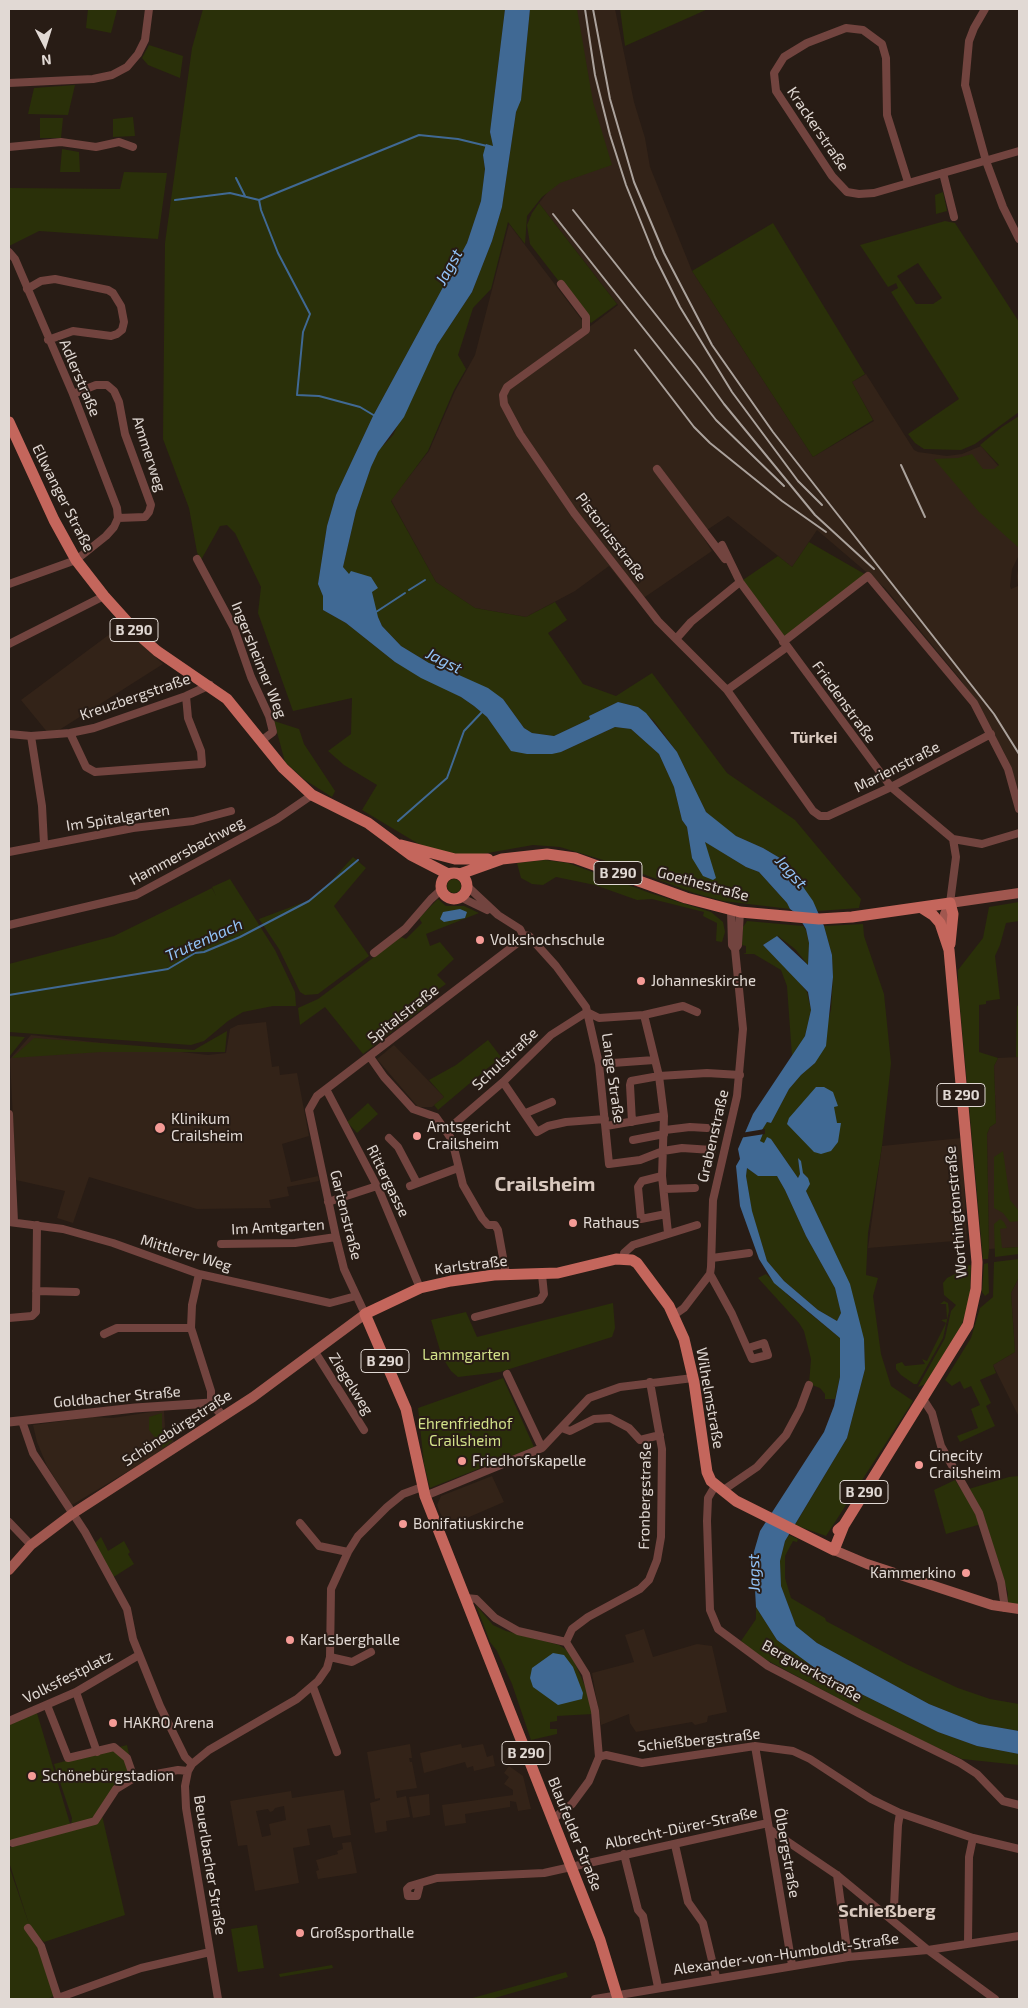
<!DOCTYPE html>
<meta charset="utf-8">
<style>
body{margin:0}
#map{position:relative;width:1028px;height:2008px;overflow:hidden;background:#281c15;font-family:"Exo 2",sans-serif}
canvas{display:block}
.frame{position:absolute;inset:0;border:10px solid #e1d9d4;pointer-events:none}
.north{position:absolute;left:20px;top:20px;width:50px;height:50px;-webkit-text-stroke:4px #281c15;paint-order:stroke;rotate:175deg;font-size:14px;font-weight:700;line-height:20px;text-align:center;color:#e1d9d4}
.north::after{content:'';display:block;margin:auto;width:18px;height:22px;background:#e1d9d4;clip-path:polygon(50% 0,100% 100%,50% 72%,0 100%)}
</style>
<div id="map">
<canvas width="1028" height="2008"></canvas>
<div class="frame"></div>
<div class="north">N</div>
</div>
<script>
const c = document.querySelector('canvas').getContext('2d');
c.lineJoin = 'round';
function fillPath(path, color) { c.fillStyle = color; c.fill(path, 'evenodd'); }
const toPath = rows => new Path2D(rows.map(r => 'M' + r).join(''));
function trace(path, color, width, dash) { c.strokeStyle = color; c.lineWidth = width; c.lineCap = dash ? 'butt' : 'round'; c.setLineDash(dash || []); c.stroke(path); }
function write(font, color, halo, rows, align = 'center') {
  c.font = font + ' "Exo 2",sans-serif'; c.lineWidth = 4; c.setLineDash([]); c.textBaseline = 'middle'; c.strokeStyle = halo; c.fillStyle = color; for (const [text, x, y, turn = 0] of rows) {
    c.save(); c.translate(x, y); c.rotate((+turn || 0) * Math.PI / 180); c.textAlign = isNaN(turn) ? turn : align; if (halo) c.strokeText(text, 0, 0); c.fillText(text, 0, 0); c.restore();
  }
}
const built = toPath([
 [575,9,615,9,634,102,645,138,650,167,692,271,813,457,874,421,852,382,866,374,914,450,918,452,947,456,962,454,981,446,1019,490,1019,555,1012,569,1010,586,1011,589,1018,586,1017,576,1019,563,1019,792,1004,752,961,680,885,588,817,530,792,567,728,516,701,534,712,551,645,597,631,594,609,566,575,591,526,617,475,608,436,582,391,500,429,451,455,391,475,355,509,224,588,328,618,305,539,203,558,179],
 [122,625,163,664,56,732,48,733,21,700],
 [266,1022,272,1067,279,1066,280,1075,297,1073,309,1136,282,1144,291,1182,318,1176,319,1181,287,1187,289,1196,269,1200,271,1208,197,1209,89,1177,73,1223,57,1218,65,1191,16,1180,10,1059,31,1035,208,1055,226,1053,230,1029,238,1025],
 [394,1045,444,1097,432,1107,418,1107,377,1059],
 [1019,1057,1019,1247,989,1249,987,1134,990,1127,996,1123,994,1066,998,1058],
 [962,1138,967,1240,868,1248,882,1146],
 [1019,1277,1019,1417,993,1365,1015,1352,1011,1293],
 [164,1410,165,1428,175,1443,72,1505,47,1466,37,1442,33,1425,92,1417,113,1418],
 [492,1476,504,1502,446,1527,437,1505,441,1496],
 [644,1629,653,1657,697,1644,712,1646,727,1712,708,1716,707,1722,695,1725,692,1722,636,1732,630,1723,629,1714,601,1725,592,1673,634,1662,625,1635],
 [410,1744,412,1758,409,1758,410,1762,412,1762,417,1788,396,1791,397,1798,406,1796,410,1817,386,1821,387,1831,375,1833,370,1803,380,1800,380,1798,375,1799,367,1752],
 [461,1744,462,1748,483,1744,487,1757,493,1755,495,1766,474,1771,473,1766,467,1768,465,1762,424,1773,420,1753],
 [509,1766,523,1776,531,1809,518,1811,516,1802,510,1801,510,1807,465,1814,466,1823,445,1826,442,1805,513,1795,513,1790,504,1784,509,1777,504,1773],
 [344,1790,351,1835,333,1838,330,1825,307,1829,310,1845,293,1848,299,1883,255,1891,247,1845,238,1846,230,1801,291,1791,292,1798],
 [284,1806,286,1820,269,1824,271,1835,262,1837,256,1811,268,1809,270,1812,273,1811,275,1808],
 [429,1794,430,1815,413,1818,409,1797],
 [351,1842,357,1873,318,1879,316,1871,319,1870,316,1860,338,1854,337,1851,343,1849,342,1843]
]);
const green = toPath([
 [88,9,117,10,111,33,86,28],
 [203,9,505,9,490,132,493,146,483,155,485,169,481,201,467,243,373,416,336,495,327,526,318,584,323,596,323,610,346,623,395,662,461,697,474,706,487,717,512,751,561,752,615,727,631,729,659,754,674,787,682,820,687,827,692,858,704,841,746,867,759,872,787,903,790,909,723,901,694,893,613,863,560,847,533,845,482,854,444,854,417,843,362,810,377,785,344,765,328,751,351,734,352,698,293,711,258,613,261,587,235,533,227,525,220,526,201,560,197,552,189,508,163,439,165,243,192,48],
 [530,9,577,9,593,102,612,165,560,183,542,197,527,216,525,244,508,222,491,289,473,308,458,355,466,369,454,390,428,451,391,501,436,582,475,608,526,617,555,602,567,620,548,633,583,684,616,696,652,673,727,773,795,820,861,899,859,908,818,911,785,861,763,848,736,836,719,824,706,812,677,752,654,721,638,707,618,702,589,716,590,719,554,736,532,733,524,728,503,699,459,675,455,669,451,671,429,663,401,646,382,626,375,610,372,592,360,574,352,572,349,575,343,567,356,511,371,467,377,452,393,435,437,345,472,292,492,241,502,207,516,112,521,99],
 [620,9,708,9,625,46],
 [149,45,183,56,180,78,148,65,142,58],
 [75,85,68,115,28,114,34,88],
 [133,117,135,136,113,137,113,119],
 [40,118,63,118,61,138,40,138],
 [62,149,79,152,80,172,60,172],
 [124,172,167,173,158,239,39,231,9,246,9,188,120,189],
 [943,192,947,211,936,214,935,195],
 [539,203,617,304,591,323,530,244,527,225,532,213],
 [945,221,955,223,1019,322,1019,412,975,444,961,450,924,449,915,443,908,434,959,399,891,292,898,288,896,283,888,287,860,245],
 [918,263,942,298,933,304,916,304,897,276],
 [773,223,865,374,852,382,873,420,813,457,692,271],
 [1019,416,1019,548,979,512,934,459,958,458,972,454,983,469,994,469,999,465,980,445,1002,427],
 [809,542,868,576,783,642,740,582,778,556,792,567],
 [274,721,299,729,304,744,335,791,332,797,305,780,285,762],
 [353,857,366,868,334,906,369,956,318,994,305,995,300,992,279,949,259,919,307,901,323,890],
 [545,860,568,863,650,893,711,912,723,922,725,932,722,942,716,941,717,923,703,916,704,912,652,899,637,900,595,885,556,877,543,885,532,884,521,878,517,863],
 '447 886a7 7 0 1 1 14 0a7 7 0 1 1-14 0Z',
 [230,879,275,950,295,992,296,1006,273,1006,243,1012,228,1021,204,1041,191,1045,9,1032,9,964,114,936,212,888,216,896,212,887],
 [438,899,446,906,464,906,479,913,426,934,430,946,440,942,454,959,437,975,446,984,423,1000,427,1005,363,1054,325,1007,300,1025,298,1008,318,999,401,937,406,939,422,923,419,918],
 [1019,902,1019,921,1006,923,1000,945,995,956,1000,999,986,1001,986,1004,979,1005,979,1052,998,1058,994,1066,996,1123,990,1127,987,1134,989,1249,988,1259,983,1259,958,985,958,970,983,938,989,907],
 [747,921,803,926,806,930,809,943,808,965,795,949,778,936,763,945,792,973,807,992,811,1010,805,1036,792,1056,787,986,781,970,754,954,743,954,746,953,746,946,742,945,743,927],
 [863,924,864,936,884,994,891,1063,882,1146,868,1233,866,1275,878,1278,873,1296,881,1354,891,1386,913,1401,826,1536,795,1525,847,1438,865,1369,864,1339,823,1227,806,1191,808,1178,803,1173,798,1158,800,1174,798,1178,771,1139,764,1144,760,1141,764,1132,761,1130,767,1122,771,1123,789,1089,801,1075,815,1063,831,1010,833,977,832,955,824,926],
 [1019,1005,1019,1057,1016,1057,1017,1006],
 [227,1031,225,1052,101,1052,12,1058,34,1038,194,1050],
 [9,1036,25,1037,9,1057],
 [488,1040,501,1057,438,1110,434,1105,444,1097,429,1080,456,1065],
 [368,1103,378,1114,357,1133,347,1122],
 [1003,1151,1010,1200,1019,1211,1019,1221,1010,1222,1003,1213,994,1208,994,1157],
 [747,1168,758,1176,777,1176,785,1190,806,1236,835,1288,841,1313,837,1321,818,1310,784,1281,767,1261,752,1212,746,1176],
 [1000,1219,1004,1222,1007,1228,1000,1229,1002,1248,1019,1247,1019,1254,995,1257,994,1224],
 [1019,1259,1019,1277,1011,1293,1015,1352,993,1365,996,1373,980,1380,991,1403,986,1406,995,1426,960,1442,957,1436,978,1428,971,1409,980,1405,971,1386,964,1389,960,1381,952,1386,945,1380,971,1338,980,1308,993,1297,994,1262],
 [988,1263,989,1293,985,1296,982,1292,984,1264],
 [971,1265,970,1297,962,1324,926,1384,918,1387,945,1338,951,1311,956,1305,944,1295,943,1283,947,1278,961,1271,964,1266],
 [766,1274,791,1298,840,1338,840,1377,835,1399,825,1399,825,1394,820,1388,809,1384,811,1359,804,1331,799,1323,758,1278],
 [944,1301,948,1303,949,1311,943,1338,917,1384,914,1384,901,1375,896,1369,896,1364,902,1362,905,1366,925,1364,922,1359,927,1361,946,1323,941,1320,947,1319,946,1304,940,1304],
 [613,1303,615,1328,612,1337,500,1372,458,1377,451,1371,442,1357,431,1320,466,1312,477,1337],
 [503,1378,534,1447,430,1488,424,1464,418,1408],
 [162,1413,162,1427,172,1441,163,1448,149,1430,149,1417],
 [1019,1476,1019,1606,1007,1603,1008,1593,985,1523,946,1534,934,1490,955,1480,962,1491,1009,1477],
 [789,1535,798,1539,797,1542,793,1541,785,1556,785,1578,791,1598,825,1618,826,1621,906,1664,958,1688,990,1699,1019,1704,1019,1731,979,1724,929,1704,817,1643,796,1626,781,1586,780,1561,785,1541],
 [101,1537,108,1551,124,1541,130,1552,128,1554,134,1564,112,1578,95,1543],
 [476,1605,493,1625,506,1631,559,1645,570,1652,589,1695,593,1714,557,1716,557,1721,550,1722,550,1729,557,1729,557,1734,531,1740,512,1684,497,1651,490,1642],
 [756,1607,777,1640,827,1677,938,1732,977,1746,1019,1754,1019,1765,962,1759,892,1727,761,1657,741,1641,756,1619],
 [37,1713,71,1827,72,1818,54,1764,127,1745,135,1782,126,1783,101,1811,125,1915,44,1942,35,1933,54,1996,47,1999,9,1999,9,1866,30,1927,9,1862,9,1848,55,1833,9,1846,9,1723],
 [257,1925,264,1968,238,1972,231,1929],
 [332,1965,333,1968,280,1977,279,1974],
 [566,1972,568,1977,491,1999,469,1999]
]);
const water = toPath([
 [505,9,530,9,521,100,516,112,502,207,492,241,472,292,437,345,404,417,378,452,371,467,356,511,343,567,349,574,351,571,371,577,378,588,372,592,378,617,382,626,401,646,429,663,451,671,455,669,459,675,488,688,503,699,524,728,532,733,554,736,590,719,589,716,618,702,638,707,646,713,677,752,706,812,736,836,763,848,785,861,813,901,824,926,832,955,833,977,826,1046,815,1063,801,1075,789,1089,771,1123,767,1122,762,1130,764,1131,760,1141,764,1143,767,1137,771,1139,798,1178,800,1174,798,1158,801,1161,803,1173,808,1178,810,1184,806,1191,850,1284,864,1339,865,1369,847,1438,785,1541,780,1561,781,1586,796,1626,817,1643,929,1704,979,1724,1019,1731,1019,1754,977,1746,938,1732,827,1677,777,1640,756,1607,753,1555,760,1531,824,1432,834,1406,840,1377,840,1338,774,1283,759,1259,740,1206,736,1166,740,1159,738,1149,753,1114,805,1036,811,1010,808,992,763,945,777,936,808,965,809,943,806,929,797,914,790,909,787,903,759,872,746,867,705,842,716,878,713,880,703,876,692,858,687,827,682,820,674,787,659,754,631,729,615,727,561,752,552,754,527,754,511,751,487,717,474,706,461,697,421,678,395,662,346,623,323,610,323,596,318,584,327,526,336,495,373,416,467,243,481,201,485,169,483,155,486,144,493,146,490,132],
 [747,1168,758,1176,777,1176,785,1190,806,1236,835,1288,841,1313,837,1321,818,1310,784,1281,767,1261,752,1211,746,1176],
 [460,909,467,912,465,918,444,922,440,919,443,912],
 [816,1087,824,1087,833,1092,838,1106,834,1107,837,1123,841,1123,838,1142,831,1151,821,1154,814,1152,787,1124,789,1118],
 [553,1653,564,1655,573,1667,583,1693,582,1699,558,1705,533,1687,530,1678,532,1668]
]);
const pier = toPath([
 [765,1129,765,1134,739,1138,741,1133]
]);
const stream = toPath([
 [236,178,245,196],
 [175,200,230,193,259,200,419,135,458,139,487,146],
 [259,200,261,210,278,253,310,314,303,332,297,395,319,396,360,407,375,416],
 [409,590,425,580],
 [376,612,405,593],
 [398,821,447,778,464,731,483,711],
 [9,995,168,969,195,953,204,952,240,937,309,901,358,860]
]);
const minor = toPath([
 [985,9,974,28,969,41,965,85,986,161,1003,207,1019,239],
 [9,83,93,79,112,75,127,67,138,54,145,40,149,9],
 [9,147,61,142,96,147,119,142,133,147],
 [943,173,954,217],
 [908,182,887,115,886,58,882,44,863,30,846,28,807,43,784,57,774,73,776,91,832,176,847,192,859,194,874,193,1019,151],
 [9,252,15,259,73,394,117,508,118,518,114,527,106,536,76,560,9,584],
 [561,284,586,317,586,330,507,387,503,395,504,404,520,434,574,513,658,621,727,690,813,811,820,816,828,816,891,787,991,734],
 [27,289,41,281,55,279,108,290,113,293,121,306,124,322,122,330,117,334,111,336,73,331,48,340],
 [73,394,96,385,107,385,114,391,119,402,125,434,151,505,149,512,145,517,118,518],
 [657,469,725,559],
 [722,545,740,582,891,787,953,839,982,844,1019,833],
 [197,559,234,628,251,677,269,716,273,732,261,741],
 [676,639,691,622,740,582],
 [783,642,868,576,974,703,1008,769,1019,809],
 [9,644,104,596],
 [727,690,787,647],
 [70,733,86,767,95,772,202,764,201,751,188,718,186,696],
 [9,734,31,736,70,733,94,728,186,696,210,685],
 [31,736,42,806,44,844],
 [9,852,133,828,193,821,231,811],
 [467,886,498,915,520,929,523,935,529,936,556,966,586,1007,599,1064,609,1164,640,1160,663,1151,682,1148,712,1150],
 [460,897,487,910],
 [950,903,956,857,953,839],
 [9,925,136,895,277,819,312,795],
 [735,949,738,945,740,912],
 [374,953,405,929,431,899,441,890],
 [587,1012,599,1018,644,1015,683,1006,697,1012],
 [644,1015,659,1076,664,1116,662,1176,668,1233],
 [370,1057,384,1077,413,1109,436,1117,446,1131,452,1140,463,1185,482,1218,488,1225,495,1225,498,1230,506,1274],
 [599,1064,654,1060],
 [503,1082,537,1132,548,1126,566,1122,605,1119],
 [326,1089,379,1190,420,1288],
 [526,1113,552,1102],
 [9,1114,14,1222],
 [632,1122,630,1085,631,1081,659,1076,707,1073,740,1075],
 [606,1126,664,1116],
 [665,1130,690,1127,707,1128],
 [446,1131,503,1082,551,1035,587,1012],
 [389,1138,398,1147,417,1183],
 [633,1140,664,1134],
 [662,1176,642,1181,638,1187,641,1219,666,1214],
 [410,1186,458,1168],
 [664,1189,695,1188],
 [328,1202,377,1186],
 [9,1222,63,1229,113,1243,199,1274,330,1303,356,1296],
 [221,1244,295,1243,336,1237],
 [625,1258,624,1253,633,1245,697,1225],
 [712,1258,749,1253],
 [199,1274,192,1305,191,1328,211,1391,211,1403],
 [710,1274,732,1314,752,1359,768,1355,764,1343,748,1348],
 [36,1291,76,1292],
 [365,1314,344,1269,336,1237,309,1110,317,1096,520,941,523,935],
 [674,1315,684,1308,710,1274,711,1267,713,1200,737,1096,743,1029,735,949,732,945,731,910],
 [475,1317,540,1300,544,1294,542,1275],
 [9,1318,32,1316,36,1312,37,1225],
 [104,1334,117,1328,191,1328],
 [315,1352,364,1430],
 [507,1374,542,1448],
 [923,1399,932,1413,941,1446,979,1513,1001,1582,1005,1608],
 [22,1421,33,1453,85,1532,127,1609,133,1639,160,1706,185,1757,192,1764],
 [562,1428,570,1431,594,1419,610,1418,629,1428,640,1440,660,1435],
 [715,1486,708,1498,707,1521,710,1610,718,1629,768,1666,860,1714,960,1763,977,1774,1003,1801,1019,1805],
 [722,1491,757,1467,786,1435,800,1409,809,1385],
 [425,1496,542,1448,589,1398,620,1387,693,1378],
 [9,1522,31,1545],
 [300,1523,319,1546,348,1552],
 [466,1598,476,1599,495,1618,518,1631,566,1642,586,1674,595,1711,599,1757,589,1781,572,1804,553,1819],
 [566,1642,572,1629,588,1617,640,1589,649,1580,657,1560,661,1537,662,1449,650,1382],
 [330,1657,352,1662,371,1652],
 [313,1687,337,1752],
 [76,1692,97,1752],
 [47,1705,68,1758,114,1747,127,1758,134,1778],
 [9,1721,76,1692,139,1655],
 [755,1746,792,1965],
 [599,1757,606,1755,642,1763,755,1746,793,1751,810,1759,871,1799,900,1813,973,1838,1019,1849],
 [769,1829,837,1875,928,1950,995,1999],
 [13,1843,95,1821,116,1789,134,1778,178,1770,188,1771],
 [675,1845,688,1902,703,1923,716,1977],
 [624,1854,638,1910,643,1916,658,1987],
 [837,1875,848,1957],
 [420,1884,417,1896,408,1896,407,1889,410,1886,437,1878,544,1873,768,1823],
 [889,1916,894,1907,898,1825,900,1813],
 [28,1928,41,1946,58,1998,141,1968,210,1952],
 [968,1943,969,1857,973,1838],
 [218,1999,186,1808,185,1786,188,1771,192,1764,209,1750,297,1699,318,1681,327,1668,330,1657,331,1589,348,1552,358,1536,387,1507,403,1494,422,1487],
 [595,1999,848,1957,928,1950,1019,1936]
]);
const tertiary = toPath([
 [9,1422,135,1408,211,1403,223,1416]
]);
const secondary = toPath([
 [944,931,945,914,950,903,1019,893],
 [834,1550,867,1564,992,1605,1019,1609],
 [9,1570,31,1545,72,1514,253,1397,365,1314]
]);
const primary = toPath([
 [9,422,54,520,76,560,104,596,140,636,157,651,227,699,283,768,312,795,368,823,411,855,448,874],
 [401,845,455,859,488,859],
 '441 886a13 13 0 1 1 26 0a13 13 0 1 1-26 0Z',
 [460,874,502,859,547,854,575,858,686,898,740,912,819,919,852,917,950,903,953,914,950,944],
 [838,1530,844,1525,968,1325,976,1289,977,1262,949,950,940,923,933,915,922,908],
 [618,1999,600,1940,425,1496,406,1409,365,1314,420,1288,451,1281,494,1275,558,1273,616,1259,632,1260,637,1263,669,1306,684,1339,694,1382,707,1472,711,1481,736,1501,834,1550,844,1525]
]);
const rail = toPath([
 [585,9,595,75,610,135,626,185,655,257,680,307,732,392,798,481,822,505],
 [593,9,610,99,634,182,664,253,712,345,773,432,994,714,1019,754],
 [573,210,698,368,724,404,815,515,874,569],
 [553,214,716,420,784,486],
 [635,350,694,427,710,443,782,501,826,532],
 [901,465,925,517]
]);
const markers = [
 [480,940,5,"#f59b96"],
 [641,981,5,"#f59b96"],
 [160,1128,6,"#f59b96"],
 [417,1136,5,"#f59b96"],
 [573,1223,5,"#f59b96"],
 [462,1461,5,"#f59b96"],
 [919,1465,5,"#f59b96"],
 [403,1524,5,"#f59b96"],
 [966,1573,5,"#f59b96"],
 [290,1640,5,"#f59b96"],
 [113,1723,5,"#f59b96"],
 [32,1776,5,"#f59b96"],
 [300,1933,5,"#f59b96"]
];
const shields = [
 [134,630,48],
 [618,873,48],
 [961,1095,48],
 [385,1361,48],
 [864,1492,48],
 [526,1753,48]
];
const shieldNames = [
 ["B 290",134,630],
 ["B 290",618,873],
 ["B 290",961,1095],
 ["B 290",385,1361],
 ["B 290",864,1492],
 ["B 290",526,1753]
];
const streetNames = [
 ["Krackerstraße",818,129,56],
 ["Adlerstraße",80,378,67],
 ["Ammerweg",149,454,72],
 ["Ellwanger Straße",63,498,63],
 ["Pistoriusstraße",611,537,53],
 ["Ingersheimer Weg",259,660,68],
 ["Kreuzbergstraße",135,697,-19],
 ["Friedenstraße",844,702,54],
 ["Marienstraße",897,767,-27],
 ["Im Spitalgarten",118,818,-9],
 ["Hammersbachweg",187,851,-28],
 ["Goethestraße",703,884,15],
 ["Spitalstraße",403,1014,-38],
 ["Schulstraße",505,1059,-43],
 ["Lange Straße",613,1078,82],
 ["Grabenstraße",713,1136,-77],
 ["Rittergasse",388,1181,64],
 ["Worthingtonstraße",956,1212,-95],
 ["Gartenstraße",346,1215,76],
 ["Im Amtgarten",278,1227,-3],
 ["Mittlerer Weg",186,1253,17],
 ["Karlstraße",471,1265,-7],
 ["Ziegelweg",351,1384,58],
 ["Goldbacher Straße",117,1397,-5],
 ["Wilhelmstraße",710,1398,80],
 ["Schönebürgstraße",177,1428,-33],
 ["Fronbergstraße",645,1496,-89],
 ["Bergwerkstraße",812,1671,29],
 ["Volksfestplatz",68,1677,-27],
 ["Schießbergstraße",699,1740,-6],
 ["Albrecht-Dürer-Straße",681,1828,-12],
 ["Blaufelder Straße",575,1834,68],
 ["Ölbergstraße",787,1853,80],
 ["Beuerlbacher Straße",210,1865,81],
 ["Alexander-von-Humboldt-Straße",786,1954,-8]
];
const poiNames = [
 ["Volkshochschule",490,940],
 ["Johanneskirche",651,981],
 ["Klinikum",171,1119],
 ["Crailsheim",171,1136],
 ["Amtsgericht",427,1127],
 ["Crailsheim",427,1144],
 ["Rathaus",583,1223],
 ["Cinecity",929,1456],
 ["Crailsheim",929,1473],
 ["Friedhofskapelle",472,1461],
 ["Bonifatiuskirche",413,1524],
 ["Kammerkino",956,1573,"right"],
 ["Karlsberghalle",300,1640],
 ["HAKRO Arena",123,1723],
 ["Schönebürgstadion",42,1776],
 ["Großsporthalle",310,1933]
];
const parkNames = [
 ["Lammgarten",466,1355],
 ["Ehrenfriedhof",465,1424],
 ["Crailsheim",465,1441]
];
const waterNames = [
 ["Jagst",449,267,-61],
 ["Jagst",444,661,27],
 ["Jagst",791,872,48],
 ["Trutenbach",204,940,-24],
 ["Jagst",754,1573,-91]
];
const neighbourhoodNames = [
 ["Türkei",814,738]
];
const quarterNames = [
 ["Schießberg",887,1911]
];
const districtNames = [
 ["Crailsheim",545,1184]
];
fillPath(built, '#332318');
fillPath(green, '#2a3009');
fillPath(water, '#406994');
fillPath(pier, '#281c15');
trace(stream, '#406994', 2);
trace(minor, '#72443f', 8);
trace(tertiary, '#72443f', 9);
trace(secondary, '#a0574f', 10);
trace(primary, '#c4665c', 11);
trace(rail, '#aba29c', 2);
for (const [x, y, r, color] of markers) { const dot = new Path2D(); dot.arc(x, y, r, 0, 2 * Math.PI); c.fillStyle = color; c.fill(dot); trace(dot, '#281c15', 2); }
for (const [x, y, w] of shields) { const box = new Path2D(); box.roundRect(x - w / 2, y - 11.5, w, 23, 4); c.fillStyle = '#281c15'; c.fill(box); trace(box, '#e1d9d4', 1); }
write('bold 14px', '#e1d9d4', null, shieldNames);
write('15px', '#e1d9d4', '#281c15', streetNames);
write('15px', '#e1d9d4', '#281c15', poiNames, 'left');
write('15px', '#d2e189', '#281c15', parkNames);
write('italic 16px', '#93c4f8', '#281c15', waterNames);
write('bold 16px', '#d9c9bf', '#281c15', neighbourhoodNames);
write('bold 18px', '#d9c9bf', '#281c15', quarterNames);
write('bold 20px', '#d9c9bf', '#281c15', districtNames);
</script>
